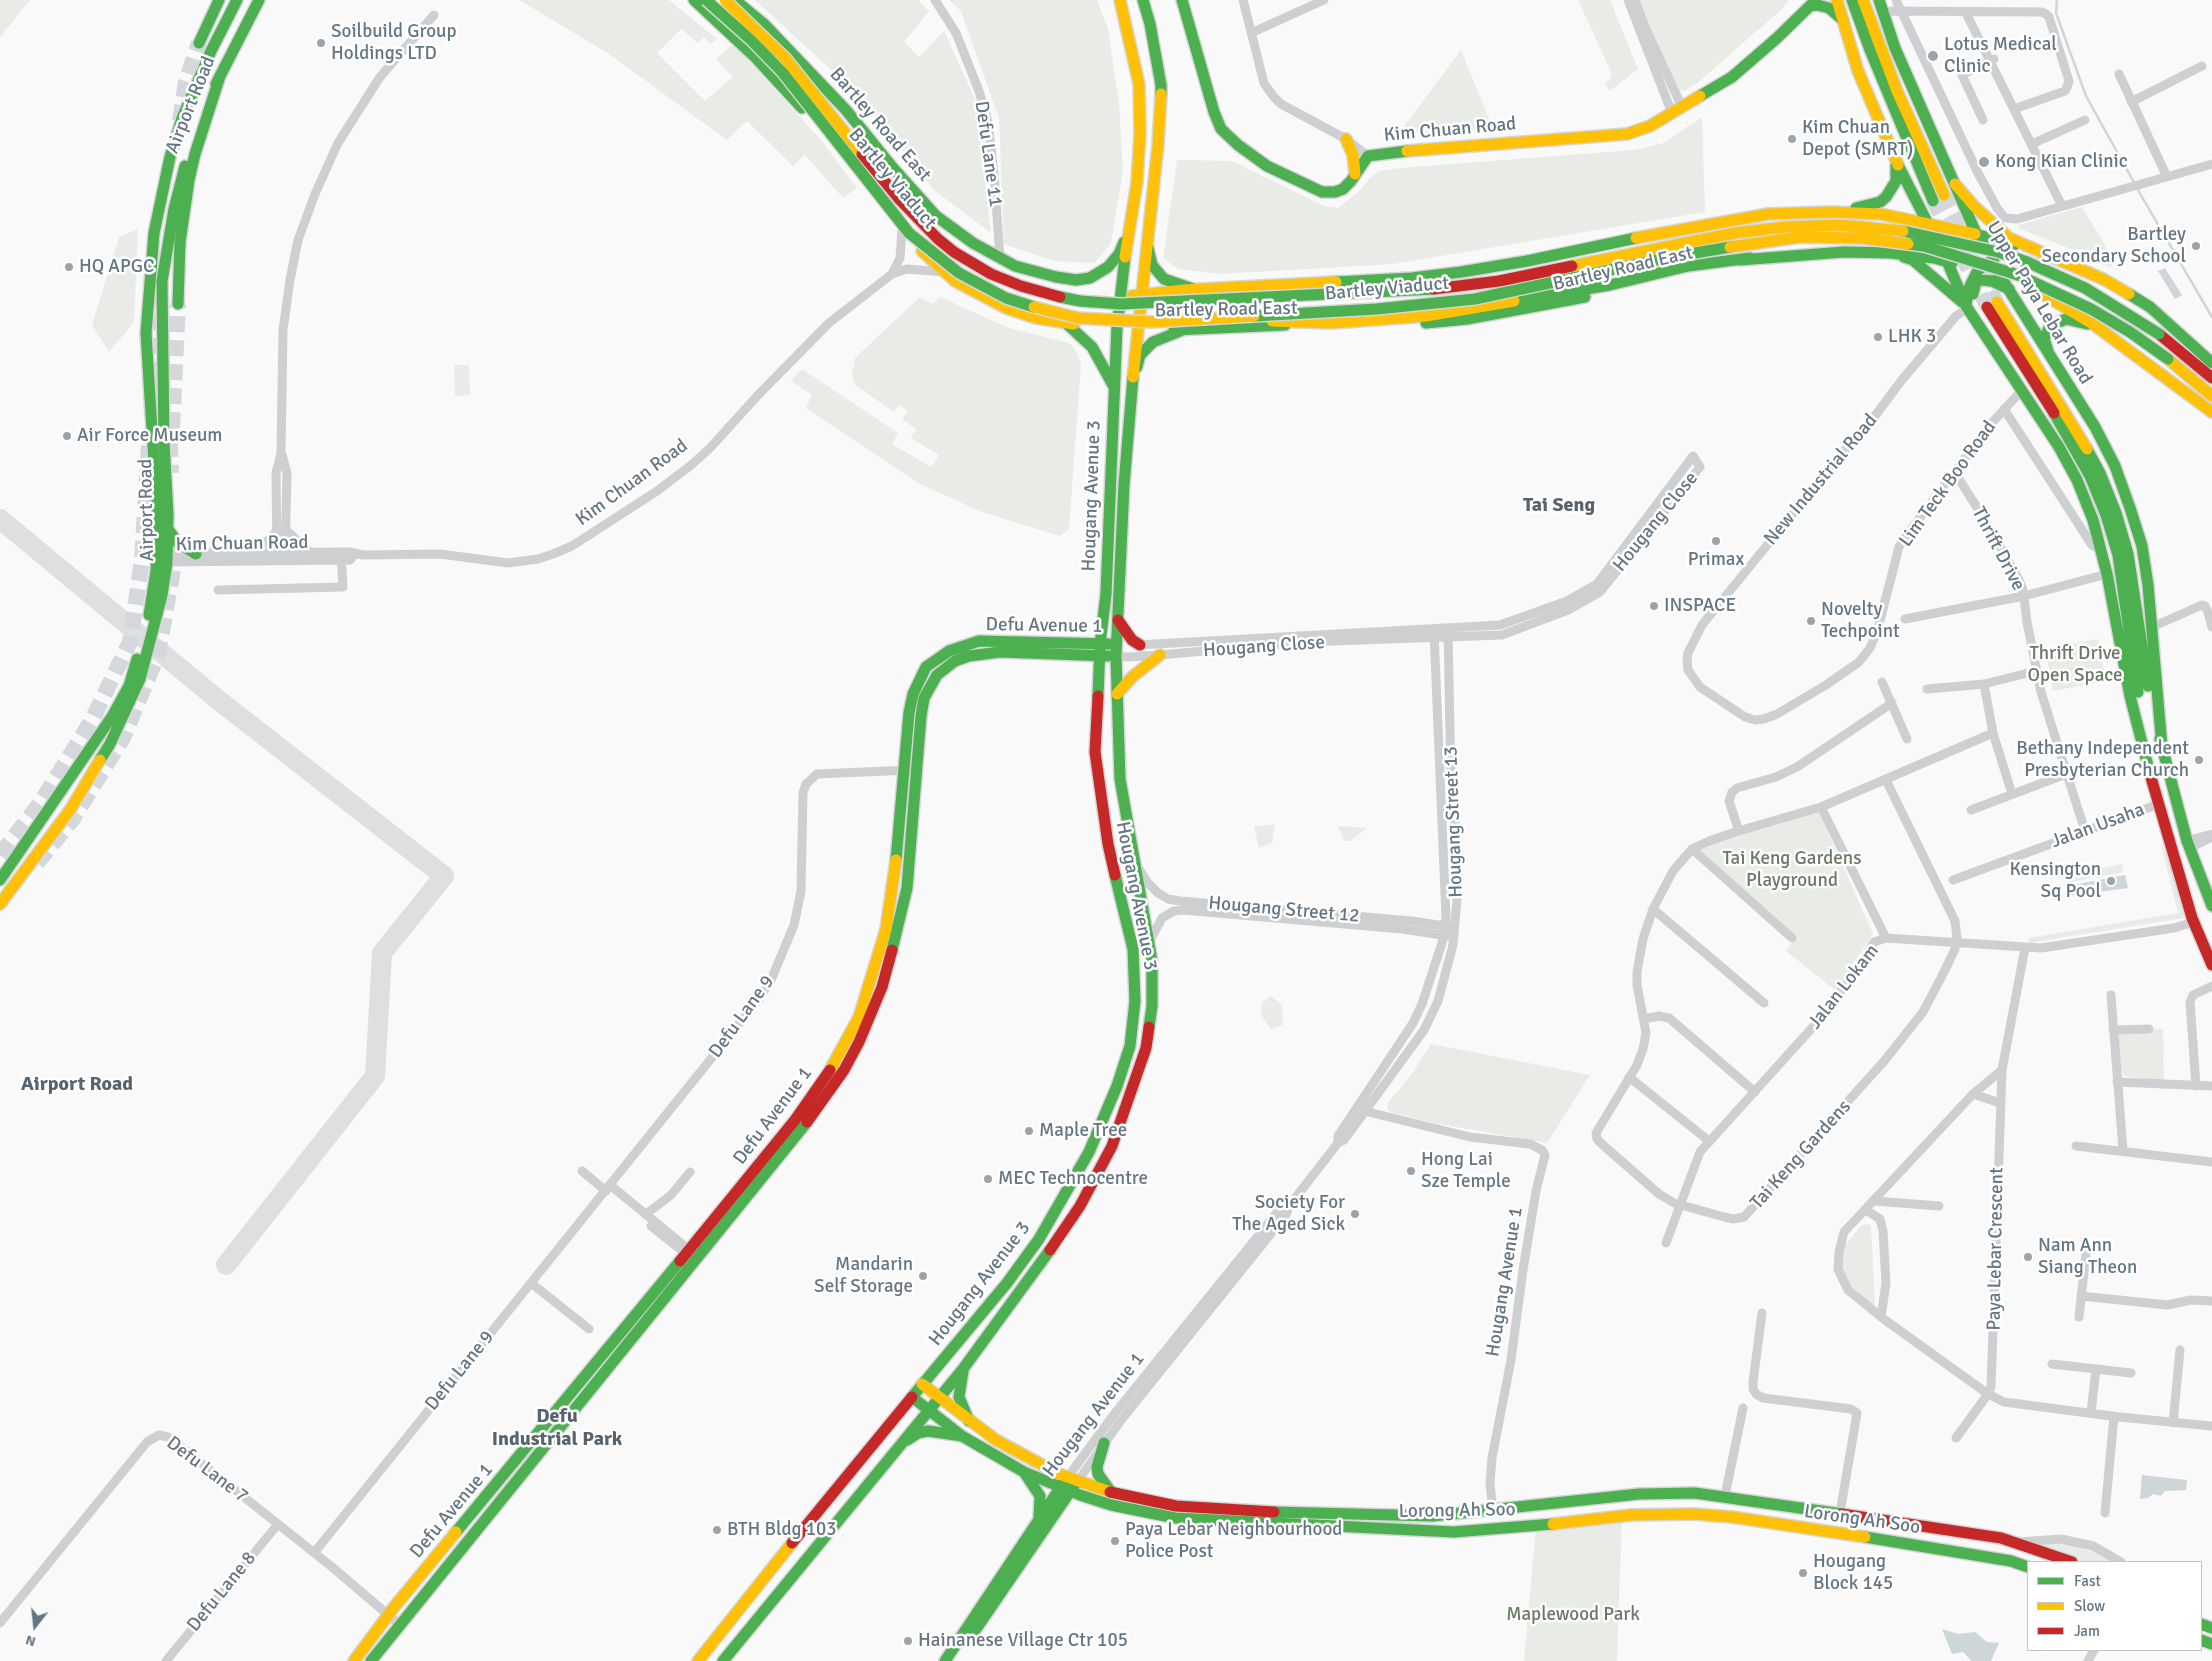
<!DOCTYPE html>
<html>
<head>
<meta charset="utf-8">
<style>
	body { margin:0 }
	#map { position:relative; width:2212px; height:1661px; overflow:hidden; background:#f9f9f9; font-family:Signika,sans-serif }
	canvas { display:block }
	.legend { position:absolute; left:2027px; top:1561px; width:175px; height:90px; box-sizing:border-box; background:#fff; border:1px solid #c1c8cd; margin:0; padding:6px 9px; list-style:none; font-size:15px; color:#657683 }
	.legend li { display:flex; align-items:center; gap:10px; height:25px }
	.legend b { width:25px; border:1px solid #c1c8cd }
	.north { position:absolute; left:10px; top:1601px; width:50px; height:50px; -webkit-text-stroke:4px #fff; paint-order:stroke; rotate:196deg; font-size:14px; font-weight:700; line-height:20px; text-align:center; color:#657683 }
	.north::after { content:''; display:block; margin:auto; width:18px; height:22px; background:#657683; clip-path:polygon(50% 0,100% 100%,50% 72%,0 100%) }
</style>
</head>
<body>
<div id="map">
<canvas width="2212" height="1661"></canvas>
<ul class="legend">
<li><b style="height:6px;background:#4caf50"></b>Fast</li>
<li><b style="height:6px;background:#ffc107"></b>Slow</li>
<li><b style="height:6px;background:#c62828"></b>Jam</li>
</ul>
<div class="north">N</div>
</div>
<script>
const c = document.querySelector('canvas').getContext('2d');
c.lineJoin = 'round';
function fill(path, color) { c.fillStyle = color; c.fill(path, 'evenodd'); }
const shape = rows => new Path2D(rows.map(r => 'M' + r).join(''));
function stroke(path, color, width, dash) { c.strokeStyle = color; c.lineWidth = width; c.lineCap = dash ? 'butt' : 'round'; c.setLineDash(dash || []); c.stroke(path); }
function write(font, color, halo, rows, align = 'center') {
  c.font = font + ' Signika,sans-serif'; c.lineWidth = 5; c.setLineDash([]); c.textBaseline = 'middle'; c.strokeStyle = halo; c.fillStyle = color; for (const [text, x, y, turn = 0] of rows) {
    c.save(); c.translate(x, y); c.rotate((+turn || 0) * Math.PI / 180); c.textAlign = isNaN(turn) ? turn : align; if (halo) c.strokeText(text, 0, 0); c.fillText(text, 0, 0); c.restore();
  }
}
fill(shape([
	[0,0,30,0,0,37],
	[519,0,669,0,717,39,711,44,704,37,698,43,681,29,657,53,705,101,733,77,716,59,733,44,821,140,857,188,843,198,805,155,793,166,747,121,727,140,609,54],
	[755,0,918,0,929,11,904,42,919,57,944,31,975,99,991,233,934,190,862,98],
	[949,0,1097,0,1108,29,1119,103,1123,170,1111,244,1094,263,1054,261,1004,244,999,118,961,11],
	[1578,0,1610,0,1638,69,1610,91,1605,84,1610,79,1612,74],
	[1639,0,1788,0,1783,8,1696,84,1686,90,1680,91,1671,85],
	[1461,50,1493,129,1399,133],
	[1702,117,1705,212,1393,264,1220,274,1178,269,1163,258,1177,160,1232,161,1324,206,1338,208,1359,191,1369,179,1379,171,1401,168,1634,150,1664,143],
	[2082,207,2115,262,2110,268,2068,248,2018,228,2019,225],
	[138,229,134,322,109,352,92,325,119,237],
	[920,297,932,304,940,297,1009,328,1069,343,1075,349,1081,363,1069,529,1060,536,982,512,920,484,806,408,812,395,791,381,802,369,898,433,892,444,931,467,939,455,911,438,916,429,902,419,908,411,899,405,894,412,855,385,852,376,855,358],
	[454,365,469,365,470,395,455,396],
	[2098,639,2106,681,2053,691,2045,649],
	[1819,812,1873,934,1835,990,1786,951,1796,937,1698,852,1718,841,1734,835],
	[1275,824,1272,843,1259,848,1254,827],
	[1338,826,1367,828,1350,841,1344,841],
	[2160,841,2172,867,2184,918,2029,943,2028,938,2178,913],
	[2122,864,2123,872,2067,883,2066,875],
	[1272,996,1282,1006,1283,1025,1271,1029,1261,1015,1262,1002],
	[2163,1029,2164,1082,2124,1076,2120,1069,2118,1031],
	[1431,1044,1590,1075,1547,1143,1434,1123,1390,1112,1387,1107,1388,1103,1411,1075],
	[1867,1224,1871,1226,1875,1304,1873,1306,1854,1292,1839,1269,1845,1245,1862,1225],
	[1622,1518,1617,1661,1524,1661,1536,1527],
	[2043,1543,2072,1545,2096,1553,2113,1562,2082,1562,2062,1552,2041,1547]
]), '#e8ebe6');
fill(shape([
	[2165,268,2182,295,2175,299,2158,271],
	[2125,875,2128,888,2068,896,2067,886],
	[2142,1475,2187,1480,2186,1490,2165,1491,2161,1496,2153,1494,2148,1498,2140,1499],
	[1942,1629,1958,1634,1975,1632,1987,1642,1999,1643,1991,1661,1972,1661,1963,1652,1952,1654]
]), '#ced6d9');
stroke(shape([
	[2057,0,2056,13,2086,96,2142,197,2212,317]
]), '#ced6d9', 2.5);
stroke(shape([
	[0,519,217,699,444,876,382,953,375,1076,226,1265]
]), '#dedfe0', 20);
stroke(shape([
	[1944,195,1966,239],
	[1933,201,1987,307],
	[1982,272,1997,302]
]), '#d4d8dc', 14, [14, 7]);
stroke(shape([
	[180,121,186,82,199,43],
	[153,378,154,288],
	[169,417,171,473],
	[172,428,178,304],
	[0,855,41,802,92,720,130,642,142,560,149,445],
	[37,863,72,820,123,738,158,654,173,570,173,545]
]), '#d4d8dc', 16, [16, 8]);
const fast = shape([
	[694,0,755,57,802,108],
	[735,0,765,25,846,110,893,168,936,216,973,243,1015,266,1056,277,1076,280,1090,278,1108,267,1119,254,1124,242],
	[1143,0,1150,24,1161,85,1161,94],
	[1182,0,1214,112,1221,129,1238,145,1267,166,1322,192,1335,192,1343,189,1351,181,1368,156,1407,151],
	[1852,0,1870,50,1933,201],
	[1879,0,1895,48,1979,240],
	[1810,6,1817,5,1829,8,1843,20],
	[199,43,219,0],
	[216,84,259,0],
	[1700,96,1732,77,1777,38,1816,0],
	[1898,165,1947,261,1966,306,2059,447,2077,480,2093,520,2107,574,2130,696,2150,774],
	[1856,208,1880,202,1886,197,1896,181,1896,165],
	[1975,234,2014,245],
	[1148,248,1152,265,1164,279,1196,290],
	[1904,257,1913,260,1962,302],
	[1740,260,1844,252,1891,253,1934,258,1952,263],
	[1992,263,2095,427,2115,466,2130,508,2142,546,2148,585,2162,747],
	[1336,282,1412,278,1461,272,1527,261,1636,238],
	[1973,294,1976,282,1980,280,1992,281,2009,289],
	[2129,294,2150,307,2212,363],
	[1514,301,1610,285,1688,266,1750,258],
	[178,304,180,242,189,180,195,154,220,76],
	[1966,306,1968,290,1978,270,1994,259],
	[1066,323,1092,347,1113,385],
	[1426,323,1467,319,1585,297],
	[1174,330,1285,325],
	[2048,351,2044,339,2050,326,2066,319,2087,324],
	[1137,367,1140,355,1153,342,1183,330],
	[1133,377,1124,485,1116,656,1120,779,1152,961,1152,1006,1149,1027],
	[2054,413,2090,476,2106,515,2118,555,2138,692],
	[2087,449,2100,473,2116,513,2128,554,2148,686],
	[168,529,177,542,196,554],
	[149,615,156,571,158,527,146,333,154,233,170,157,182,118,211,51,237,0],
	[1098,696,1100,644,1106,594,1117,327,1125,257],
	[2160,739,2187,841,2212,906],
	[100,760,110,744,140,679,162,595,167,563,168,514,164,443,162,281,174,209,185,166],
	[896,860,909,713,913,694,926,667,949,651,979,641,1109,644],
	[0,880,113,715,129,686,137,659],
	[892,950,907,888,921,716,924,698,937,675,955,661,969,656,1000,652,1108,656],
	[963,1371,959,1397,969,1421],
	[912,1397,962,1436,1024,1472,1080,1495,1111,1505,1175,1518,1454,1532,1553,1524],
	[912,1397,1007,1283,1039,1239,1089,1152,1117,1086,1130,1046,1135,1001,1133,949,1115,875],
	[907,1440,918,1433,928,1431,962,1436],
	[1104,1443,1097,1467,1098,1474,1111,1492],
	[1024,1472,1040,1496,1039,1517],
	[1274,1512,1433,1516,1639,1494,1695,1493,1842,1514],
	[456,1532,680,1261],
	[1865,1537,2011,1561,2028,1567],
	[2201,1624,2212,1628],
	[974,1632,1074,1486],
	[2201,1640,2212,1644],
	[371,1661,807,1122],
	[723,1661,963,1369,1050,1250],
	[945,1661,1064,1482]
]);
const slow = shape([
	[1120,0,1139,84,1140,134,1137,182,1125,257],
	[1837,0,1858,71,1898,165],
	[1863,0,1897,91,1944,195],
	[1346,139,1353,155,1355,174],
	[1407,151,1627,134,1650,126,1700,96],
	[1955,184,1974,206,2009,238,2105,280,2129,294],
	[1636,238,1768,214,1831,212,1881,214,1975,234],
	[922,251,955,281,1006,308,1036,318,1074,324],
	[1132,296,1184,290,1336,282],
	[2046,296,2093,324,2212,412],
	[1997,302,2087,449],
	[1272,321,1331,323,1426,316,1514,301],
	[2168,359,2212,396],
	[1133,377,1158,145,1161,94],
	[1117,694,1132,677,1160,655],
	[0,904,70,810,100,760],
	[830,1070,859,1017,886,929,896,860],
	[922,1384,996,1440,1059,1474,1110,1492],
	[1553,1524,1631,1515,1693,1514,1732,1517,1865,1537],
	[354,1661,395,1606,456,1532],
	[698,1661,792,1543]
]);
const jam = shape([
	[1987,307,2054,413],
	[2159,334,2212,378],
	[1118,620,1132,640,1140,645],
	[1098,696,1095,752,1108,844,1115,875],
	[2150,774,2192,918,2212,965],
	[807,1122,844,1070,859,1042,882,987,892,950],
	[1050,1250,1080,1206,1112,1146,1146,1048,1149,1027],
	[680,1261,795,1120,830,1070],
	[1110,1492,1176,1506,1274,1512],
	[1842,1514,2001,1538,2072,1562],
	[792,1543,912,1397]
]);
stroke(fast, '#d5d6d7', 14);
stroke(slow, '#d5d6d7', 14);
stroke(jam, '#d5d6d7', 14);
stroke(shape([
	[935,0,956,33,979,91,988,122,994,173,1000,258],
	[1243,0,1264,83,1273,96,1281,104,1346,139,1368,156],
	[1628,0,1672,113],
	[1635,0,1645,27,1682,107],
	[1896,0,1978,173,1997,208,2005,218,2017,219,2212,164],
	[1883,13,1892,11,2042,12,2046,14,2049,17,2069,81,2067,87,2065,91,2014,109],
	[1966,13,2062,206],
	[1251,33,1324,0],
	[2119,74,2167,177],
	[2131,102,2202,66],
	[1983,120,1962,75,1994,59],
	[2032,144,2085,120],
	[892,274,900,258,902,230],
	[1968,308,1956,316,1929,348,1901,381,1872,420,1843,452,1702,625,1688,653,1687,660,1688,670,1700,687,1745,717,1755,720,1764,719,1777,714,1826,685,1859,662,1870,648,1877,632,1899,547,1903,540,1990,425,2021,391],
	[2004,409,2092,545,2101,550],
	[282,455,287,473,285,558],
	[1955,473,1985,520,2019,580,2023,590,2027,622,2041,692,2085,831],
	[286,530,310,552],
	[162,553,350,552,363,555,440,554,508,563,538,559,553,554,572,546,657,491,690,466,710,448,758,395,829,323,892,274,907,269,944,272],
	[253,553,273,536,277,529],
	[277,561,276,473,281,453,283,330,290,280,298,240,315,194,338,143,380,77,434,15],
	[162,562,350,560,355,554],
	[218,590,343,587,341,554],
	[1905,619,2024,596,2107,574],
	[2152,627,2202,605,2205,606,2208,612,2212,627],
	[1116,656,1128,657,1160,655,1304,642,1502,635,1568,610,1600,592,1700,467,1693,456,1597,584,1567,601,1500,625,1137,645],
	[1882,682,1907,739],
	[1984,684,1993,733,2012,794],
	[1927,689,1984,684,2036,671],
	[1886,780,1955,921,1957,938,1955,949,1944,972,1923,1012,1885,1060,1744,1217,1733,1219,1724,1217,1674,1203,1659,1194,1603,1145,1597,1139,1596,1133,1637,1065,1643,1049,1646,1033,1637,985,1637,972,1643,939,1653,909,1673,871,1692,849,1709,841,1735,832,1821,807,1993,733],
	[1821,807,1886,938],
	[1971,810,2066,774],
	[1739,831,1729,801,1732,792,1737,788,1776,777,1797,767,1892,703],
	[2187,841,2212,834],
	[2190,848,2212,837],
	[1692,849,1792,938],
	[1140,870,1147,882,1158,893,1168,899,1180,901,1412,921,1451,927],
	[1953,880,2159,804],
	[1653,909,1764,1003],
	[1151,939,1162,918,1174,911,1183,910,1402,929,1449,936],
	[2111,995,2123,1150],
	[1643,1019,1659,1016,1669,1018,1755,1092],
	[2113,1030,2149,1029],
	[2002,1070,1973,1094,1844,1232,1839,1252,1838,1269,1848,1290,1885,1320,1988,1394,2004,1402,2119,1417,2212,1426],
	[1629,1077,1709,1141],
	[2117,1082,2212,1086],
	[2196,1086,2190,1002,2193,995,2212,986],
	[1973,1094,2000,1103],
	[1356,1109,1470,1137,1530,1144,1542,1150,1545,1155,1536,1191,1523,1270,1511,1360,1492,1458,1490,1483,1493,1511],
	[1338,1143,1338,1136,1413,1023,1422,1004,1442,943,1446,917,1434,632],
	[2076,1146,2212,1162],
	[582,1171,606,1191],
	[610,1185,693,1253],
	[1875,1201,1939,1206],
	[1866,1210,1880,1219,1883,1231,1886,1283,1881,1317],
	[646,1214,671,1195,690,1172],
	[651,1226,690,1257],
	[1666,1243,1700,1152,1821,1018,1863,961,1874,942,1886,938,2041,948,2174,928,2194,922],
	[531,1283,589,1329],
	[2081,1296,2167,1305,2191,1300,2212,1301],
	[1762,1313,1753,1382,1753,1389,1756,1394,1763,1398,1851,1409,1857,1413,1840,1513],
	[2079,1317,2086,1253],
	[2052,1364,2131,1373],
	[2091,1413,2096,1369],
	[2173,1423,2180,1350],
	[1956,1438,1988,1394,1991,1387,2002,1070,2025,948],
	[1067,1478,1115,1413,1279,1210,1289,1206],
	[1077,1482,1122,1419,1286,1215,1289,1206,1338,1143,1344,1140,1424,1030,1438,1001,1453,945,1458,887,1458,850,1451,782,1448,632],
	[1725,1496,1743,1408],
	[2105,1513,2114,1416],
	[2019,1542,2061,1539,2093,1546,2121,1562],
	[314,1553,718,1050,758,1000,771,980,794,925,801,891,803,793,806,784,817,774,910,770],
	[0,1623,147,1442,159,1435,168,1437,176,1443,332,1567,399,1624],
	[166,1661,278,1524],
	[2088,1661,2094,1650]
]), '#cecfd0', 9);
stroke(fast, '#4caf50', 11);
stroke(slow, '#ffc107', 11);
stroke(jam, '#c62828', 11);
const fastBridge = shape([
	[706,0,751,40,783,73,909,233,959,273,1006,298,1034,307],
	[1903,231,1998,252,2027,262,2085,288,2159,334],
	[1908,244,1924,246,2018,275,2091,309,2130,332,2168,359],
	[1060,297,1080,301,1121,304,1434,289],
	[1254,316,1377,309,1475,299,1666,258,1730,247]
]);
const slowBridge = shape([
	[725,0,785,58,862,154],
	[1730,247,1800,237,1862,238,1908,244],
	[1572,266,1735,233,1785,227,1839,225,1903,231],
	[1034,307,1078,318,1152,322,1254,316]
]);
const jamBridge = shape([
	[862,154,900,200,938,239,954,252,991,274,1021,286,1060,297],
	[1434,289,1499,281,1572,266]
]);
stroke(fastBridge, '#d5d6d6', 14, []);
stroke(slowBridge, '#d5d6d6', 14, []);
stroke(jamBridge, '#d5d6d6', 14, []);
stroke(fastBridge, '#4caf50', 11);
stroke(slowBridge, '#ffc107', 11);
stroke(jamBridge, '#c62828', 11);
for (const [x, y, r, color] of [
	[321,43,5,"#99a4ac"],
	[1933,56,6,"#99a4ac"],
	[1792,139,5,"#99a4ac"],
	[1984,162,6,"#99a4ac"],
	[2196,246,5,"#99a4ac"],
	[69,267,5,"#99a4ac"],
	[1878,337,5,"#99a4ac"],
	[67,436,5,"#99a4ac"],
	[1716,541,5,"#99a4ac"],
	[1654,606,5,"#99a4ac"],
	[1811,621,5,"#99a4ac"],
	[2199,760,5,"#99a4ac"],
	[2111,881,5,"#99a4ac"],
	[1029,1131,5,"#99a4ac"],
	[1411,1171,5,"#99a4ac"],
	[988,1179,5,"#99a4ac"],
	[1355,1214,5,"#99a4ac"],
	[2028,1257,5,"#99a4ac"],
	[923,1276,5,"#99a4ac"],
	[717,1530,5,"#99a4ac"],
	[1115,1541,5,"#99a4ac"],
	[1803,1573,5,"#99a4ac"],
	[908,1641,5,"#99a4ac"]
]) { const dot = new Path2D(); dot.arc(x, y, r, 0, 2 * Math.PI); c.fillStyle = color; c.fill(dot); stroke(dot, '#fff', 2); }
write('19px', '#657683', '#fff', [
	["Soilbuild Group",331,32],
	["Holdings LTD",331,54],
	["Lotus Medical",1944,45],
	["Clinic",1944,67],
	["Kim Chuan",1802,128],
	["Depot (SMRT)",1802,150],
	["Kong Kian Clinic",1995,162],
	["Bartley",2186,235,"right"],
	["Secondary School",2186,257,"right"],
	["HQ APGC",79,267],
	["LHK 3",1888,337],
	["Air Force Museum",77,436],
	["Primax",1716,560,"center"],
	["INSPACE",1664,606],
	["Novelty",1821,610],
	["Techpoint",1821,632],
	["Bethany Independent",2189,749,"right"],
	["Presbyterian Church",2189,771,"right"],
	["Kensington",2101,870,"right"],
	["Sq Pool",2101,892,"right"],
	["Maple Tree",1039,1131],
	["Hong Lai",1421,1160],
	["Sze Temple",1421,1182],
	["MEC Technocentre",998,1179],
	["Society For",1345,1203,"right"],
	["The Aged Sick",1345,1225,"right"],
	["Nam Ann",2038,1246],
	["Siang Theon",2038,1268],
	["Mandarin",913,1265,"right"],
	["Self Storage",913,1287,"right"],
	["BTH Bldg 103",727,1530],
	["Paya Lebar Neighbourhood",1125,1530],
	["Police Post",1125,1552],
	["Hougang",1813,1562],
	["Block 145",1813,1584],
	["Hainanese Village Ctr 105",918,1641]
], 'left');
write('19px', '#657683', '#fff', [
	["Airport Road",191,105,-68],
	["Bartley Road East",880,125,49],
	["Kim Chuan Road",1450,130,-5],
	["Defu Lane 11",988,154,82],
	["Bartley Viaduct",892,179,50],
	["Bartley Road East",1623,269,-13],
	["Bartley Viaduct",1387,289,-5],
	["Upper Paya Lebar Road",2039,303,59],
	["Bartley Road East",1226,310,-1],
	["New Industrial Road",1821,480,-50],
	["Kim Chuan Road",632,483,-36],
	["Lim Teck Boo Road",1948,484,-54],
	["Hougang Avenue 3",1092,496,-88],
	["Airport Road",147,510,-91],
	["Hougang Close",1656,522,-51],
	["Kim Chuan Road",242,544,-1],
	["Thrift Drive",1998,549,62],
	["Defu Avenue 1",1044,626,1],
	["Hougang Close",1264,647,-4],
	["Hougang Street 13",1454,822,-92],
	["Jalan Usaha",2098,826,-20],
	["Hougang Avenue 3",1136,896,79],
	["Hougang Street 12",1284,910,5],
	["Jalan Lokam",1844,987,-52],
	["Defu Lane 9",742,1017,-54],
	["Defu Avenue 1",773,1116,-53],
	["Tai Keng Gardens",1801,1155,-48],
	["Paya Lebar Crescent",1996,1249,-89],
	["Hougang Avenue 1",1505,1282,-81],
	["Hougang Avenue 3",980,1284,-52],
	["Defu Lane 9",460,1371,-51],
	["Hougang Avenue 1",1094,1415,-52],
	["Defu Lane 7",207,1470,37],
	["Defu Avenue 1",452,1511,-50],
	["Lorong Ah Soo",1457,1511,-1],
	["Lorong Ah Soo",1862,1520,8],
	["Defu Lane 8",222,1592,-51]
]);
write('19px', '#687a64', '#fff', [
	["Thrift Drive",2075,654],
	["Open Space",2075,676],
	["Tai Keng Gardens",1792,859],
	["Playground",1792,881],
	["Maplewood Park",1573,1615]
]);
write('bold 20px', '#57646e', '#fff', [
	["Tai Seng",1559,506],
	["Airport Road",77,1085],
	["Defu",557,1417],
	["Industrial Park",557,1440]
]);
</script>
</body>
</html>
